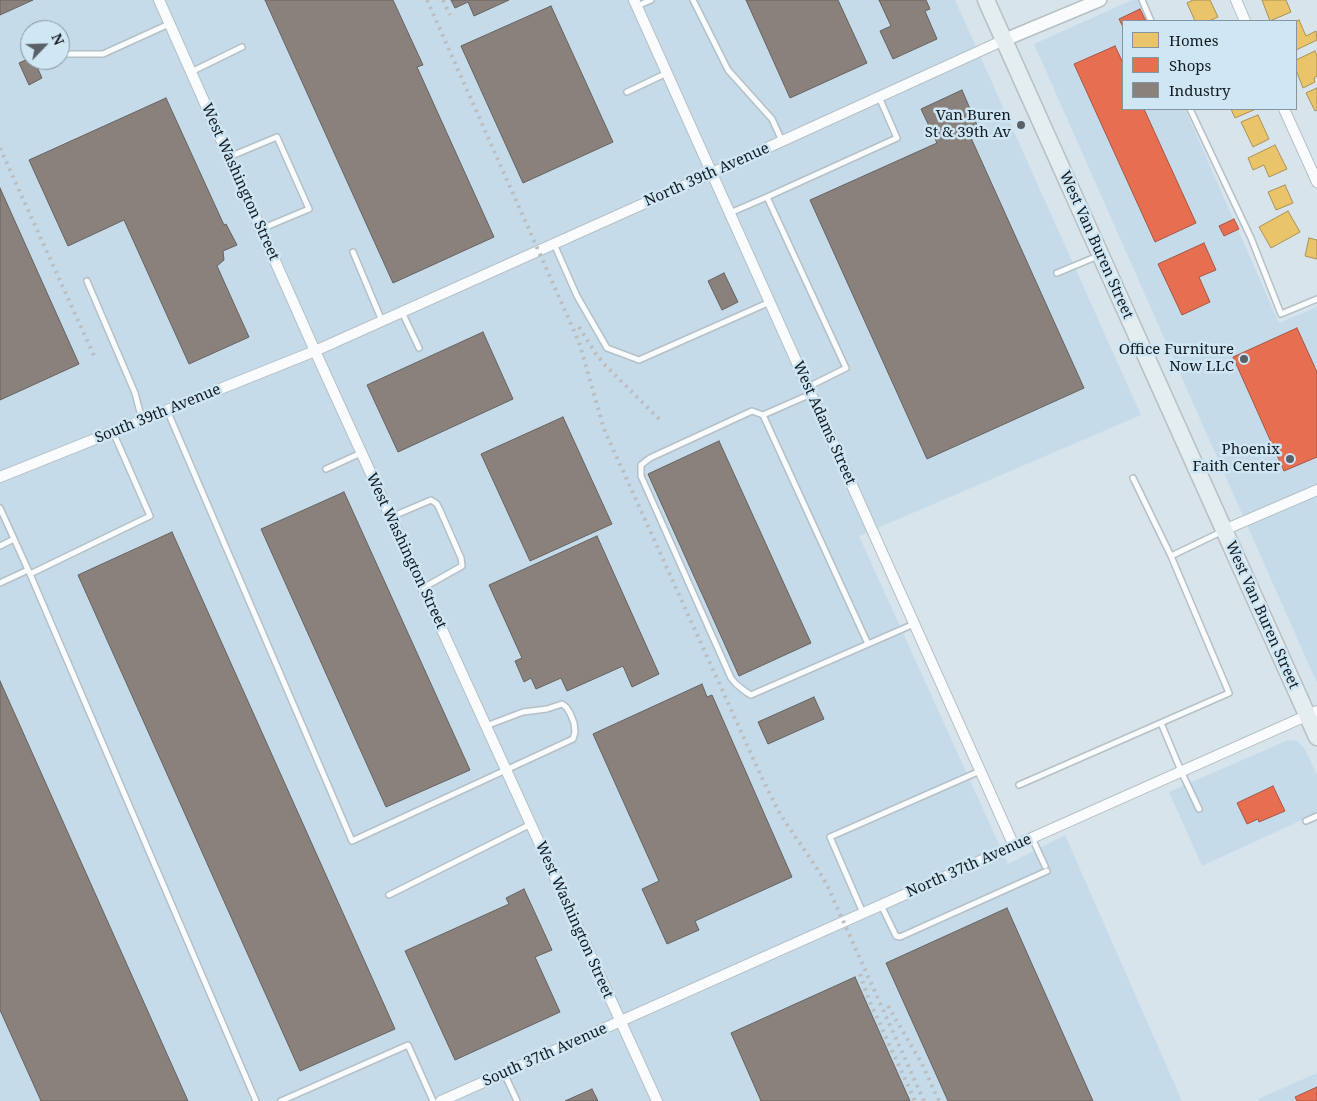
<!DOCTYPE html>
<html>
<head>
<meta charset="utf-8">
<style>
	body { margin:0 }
	#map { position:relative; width:1317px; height:1101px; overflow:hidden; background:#d7e4ec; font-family:"Noto Serif",serif }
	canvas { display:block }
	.legend { position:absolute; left:1122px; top:20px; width:175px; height:90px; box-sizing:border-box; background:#cfe6f4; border:1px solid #84959f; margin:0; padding:6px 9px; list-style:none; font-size:15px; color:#131b20 }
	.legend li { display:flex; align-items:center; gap:10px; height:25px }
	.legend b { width:25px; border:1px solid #84959f }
	.north { position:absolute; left:20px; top:20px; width:50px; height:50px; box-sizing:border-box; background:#cfe6f4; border:1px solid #84959f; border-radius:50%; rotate:66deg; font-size:14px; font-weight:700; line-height:20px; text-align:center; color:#131b20 }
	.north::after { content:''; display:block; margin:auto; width:18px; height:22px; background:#586167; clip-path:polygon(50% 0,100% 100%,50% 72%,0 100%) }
</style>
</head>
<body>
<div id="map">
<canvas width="1317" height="1101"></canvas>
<ul class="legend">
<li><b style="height:14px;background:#e9c46a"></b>Homes</li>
<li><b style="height:14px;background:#e76f51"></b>Shops</li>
<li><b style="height:14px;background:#8a817c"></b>Industry</li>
</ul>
<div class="north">N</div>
</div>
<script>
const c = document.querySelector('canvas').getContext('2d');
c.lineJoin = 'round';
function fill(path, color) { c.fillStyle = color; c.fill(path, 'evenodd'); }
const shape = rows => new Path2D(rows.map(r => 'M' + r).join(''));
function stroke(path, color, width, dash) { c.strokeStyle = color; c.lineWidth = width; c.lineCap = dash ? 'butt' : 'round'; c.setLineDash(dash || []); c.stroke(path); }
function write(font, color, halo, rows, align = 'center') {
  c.font = font + ' "Noto Serif",serif'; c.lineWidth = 5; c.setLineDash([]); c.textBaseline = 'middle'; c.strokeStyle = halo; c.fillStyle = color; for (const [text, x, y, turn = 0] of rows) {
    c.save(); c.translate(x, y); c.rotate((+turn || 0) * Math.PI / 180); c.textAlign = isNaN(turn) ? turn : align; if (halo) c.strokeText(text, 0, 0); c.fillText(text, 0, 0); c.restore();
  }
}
fill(shape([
	[0,0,955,0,1141,415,859,536,1008,864,1065,835,1182,1101,0,1101],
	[30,30,60,30,60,60,30,60],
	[1132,0,1138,0,1147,21,1123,21,1123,109,1185,109,1279,323,1317,307,1317,683,1034,44],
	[1288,740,1297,741,1305,749,1317,775,1317,813,1202,866,1169,792],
	[1317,1073,1317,1101,1259,1101,1258,1099]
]), '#c5dbe9');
const homes = shape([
	[1193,0,1210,0,1218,17,1209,21,1195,21,1187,3,1193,0],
	[1262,0,1286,0,1291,12,1270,21,1262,0],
	[1299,20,1306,36,1316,31,1317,40,1296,50,1296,21,1299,20],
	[1315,51,1317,55,1317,76,1314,78,1315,82,1303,88,1296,70,1296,60,1315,51],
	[1317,88,1317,110,1315,111,1306,93,1317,88],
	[1231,109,1256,109,1235,118,1231,109],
	[1258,115,1269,139,1253,147,1241,122,1258,115],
	[1275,145,1287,169,1269,177,1264,165,1253,170,1248,158,1275,145],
	[1285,185,1293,203,1276,210,1268,192,1285,185],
	[1288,211,1300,232,1271,248,1259,227,1288,211],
	[1309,238,1317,240,1317,259,1305,256,1309,238]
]);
fill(homes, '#e9c46a');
stroke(homes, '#a99154', 1);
const shops = shape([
	[1140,9,1146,21,1123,21,1123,27,1119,19,1140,9],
	[1115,46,1123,63,1123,109,1144,109,1196,223,1155,242,1074,64,1115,46],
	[1234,219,1239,229,1224,236,1219,226,1234,219],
	[1204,243,1216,270,1199,277,1210,302,1182,315,1158,264,1204,243],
	[1297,328,1317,372,1317,457,1284,471,1233,357,1297,328],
	[1273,786,1285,811,1259,822,1258,819,1247,824,1237,803,1273,786],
	[1317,1087,1317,1101,1297,1101,1295,1097,1317,1087]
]);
fill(shops, '#e76f51');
stroke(shops, '#a75642', 1);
const industry = shape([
	[0,0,33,0,0,15,0,0],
	[265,0,393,0,423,65,417,67,494,237,393,283,265,0],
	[451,0,509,0,474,16,468,2,455,8,451,0],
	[746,0,838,0,867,63,790,98,746,0],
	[879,0,926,0,930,9,925,11,937,39,893,59,880,31,891,26,879,0],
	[551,6,613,142,523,183,461,46,551,6],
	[30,58,30,60,34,60,42,78,29,85,19,63,30,58],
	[962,90,977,125,967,129,1084,388,927,459,810,200,937,143,921,109,962,90],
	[166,98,224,225,226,224,237,245,223,251,224,260,217,266,249,337,189,364,124,220,68,246,29,160,166,98],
	[0,188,79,364,0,400,0,188],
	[724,273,738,302,722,310,708,281,724,273],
	[483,332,513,399,398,452,367,385,483,332],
	[563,417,612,524,530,561,481,454,563,417],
	[719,441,811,643,739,676,648,474,719,441],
	[344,492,470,770,386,807,261,529,344,492],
	[172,532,395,1029,300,1071,78,575,172,532],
	[597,536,659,674,632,687,623,666,567,691,561,678,536,689,531,678,524,682,515,661,522,658,489,585,597,536],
	[0,681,188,1101,41,1101,0,1010,0,681],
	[702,684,707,697,712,695,792,877,695,921,699,930,667,944,642,889,659,881,593,734,702,684],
	[814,697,824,719,768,744,758,722,814,697],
	[524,889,552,950,535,957,560,1012,455,1060,405,951,509,904,506,898,524,889],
	[1007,908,1093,1101,948,1101,886,963,1007,908],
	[855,977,910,1101,761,1101,731,1033,855,977],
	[592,1089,598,1101,565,1101,592,1089]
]);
fill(industry, '#8a817c');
stroke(industry, '#666260', 1);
const service = shape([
	[693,0,728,70,772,119,782,141],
	[1142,0,1151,21],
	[637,6,651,0],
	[60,54,103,54,169,24],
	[191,72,242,47],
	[627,92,667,73],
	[1190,109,1251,238,1281,314,1317,299],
	[229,157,277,137,309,209,261,229],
	[767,197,897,138,879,97],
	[730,213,767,197,846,368,808,387],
	[554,244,577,296,607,348,639,360,770,302],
	[353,252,382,321],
	[1057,273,1098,256],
	[87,281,135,393,142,420],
	[402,312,419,348],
	[811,394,763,415,752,411,650,458,641,465,641,476,731,678,736,684,746,692,751,695,914,624],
	[167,410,352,841,573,739,575,732,574,723,570,713,566,707,562,704,547,709,523,712,486,726],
	[763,415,868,644],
	[113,432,150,516,30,574,256,1101],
	[326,469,361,453],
	[1133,478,1171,556],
	[0,508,30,574],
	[391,517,431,500,437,504,440,510,461,558,462,566,423,588],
	[0,546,14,539],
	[0,583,28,570],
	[1161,723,1181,771,1199,809],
	[1019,785,1229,693,1171,556,1221,532],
	[1306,821,1317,816],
	[1032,838,1045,866],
	[389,895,531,824],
	[881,905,896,936,900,937,1047,871],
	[863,913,830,837,980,771],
	[504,1073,517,1101],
	[281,1101,408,1045,433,1101]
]);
const minor = shape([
	[159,0,315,351,657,1101],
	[634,0,1014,846],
	[1236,0,1245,21],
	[1284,109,1317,182],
	[0,477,315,351,712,173,1004,40],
	[1224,530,1317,490],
	[441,1101,1317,711]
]);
const tertiary = shape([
	[1004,40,1100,0]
]);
const primary = shape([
	[986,0,1317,737]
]);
stroke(service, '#b5c0c6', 8);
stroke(minor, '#b5c0c6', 12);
stroke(tertiary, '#b5c0c6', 15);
stroke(primary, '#b9bfc3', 19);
stroke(service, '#f9fbfc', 5);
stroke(minor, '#f9fbfc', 10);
stroke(tertiary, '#f9fbfc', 12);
stroke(primary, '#e4eef1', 16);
stroke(shape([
	[427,0,579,342,604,429,762,778,780,814,820,873,827,885,924,1101],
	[443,0,450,15],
	[0,148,95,358],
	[579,327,596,354,604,364,659,419],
	[860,974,869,1000,915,1101],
	[888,1006,922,1064,939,1101]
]), '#bbbec0', 4, [2.5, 5]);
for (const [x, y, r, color] of [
	[1021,125,5,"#586167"],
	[1244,359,5,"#586167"],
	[1290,459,5,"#586167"]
]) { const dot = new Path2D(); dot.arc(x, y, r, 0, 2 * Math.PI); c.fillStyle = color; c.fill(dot); stroke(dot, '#cfe6f4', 2); }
write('15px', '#131b20', '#cfe6f4', [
	["Van Buren",1011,116],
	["St & 39th Av",1011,133],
	["Office Furniture",1234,350],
	["Now LLC",1234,367],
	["Phoenix",1280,450],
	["Faith Center",1280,467]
], 'right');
write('15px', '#131b20', '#cfe6f4', [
	["North 39th Avenue",707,175,-24],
	["West Washington Street",240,182,66],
	["West Van Buren Street",1096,245,66],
	["South 39th Avenue",158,414,-22],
	["West Adams Street",824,423,66],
	["West Washington Street",406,551,65],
	["West Van Buren Street",1262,615,66],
	["North 37th Avenue",969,866,-24],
	["West Washington Street",574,920,66],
	["South 37th Avenue",545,1055,-24]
]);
</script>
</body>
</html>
